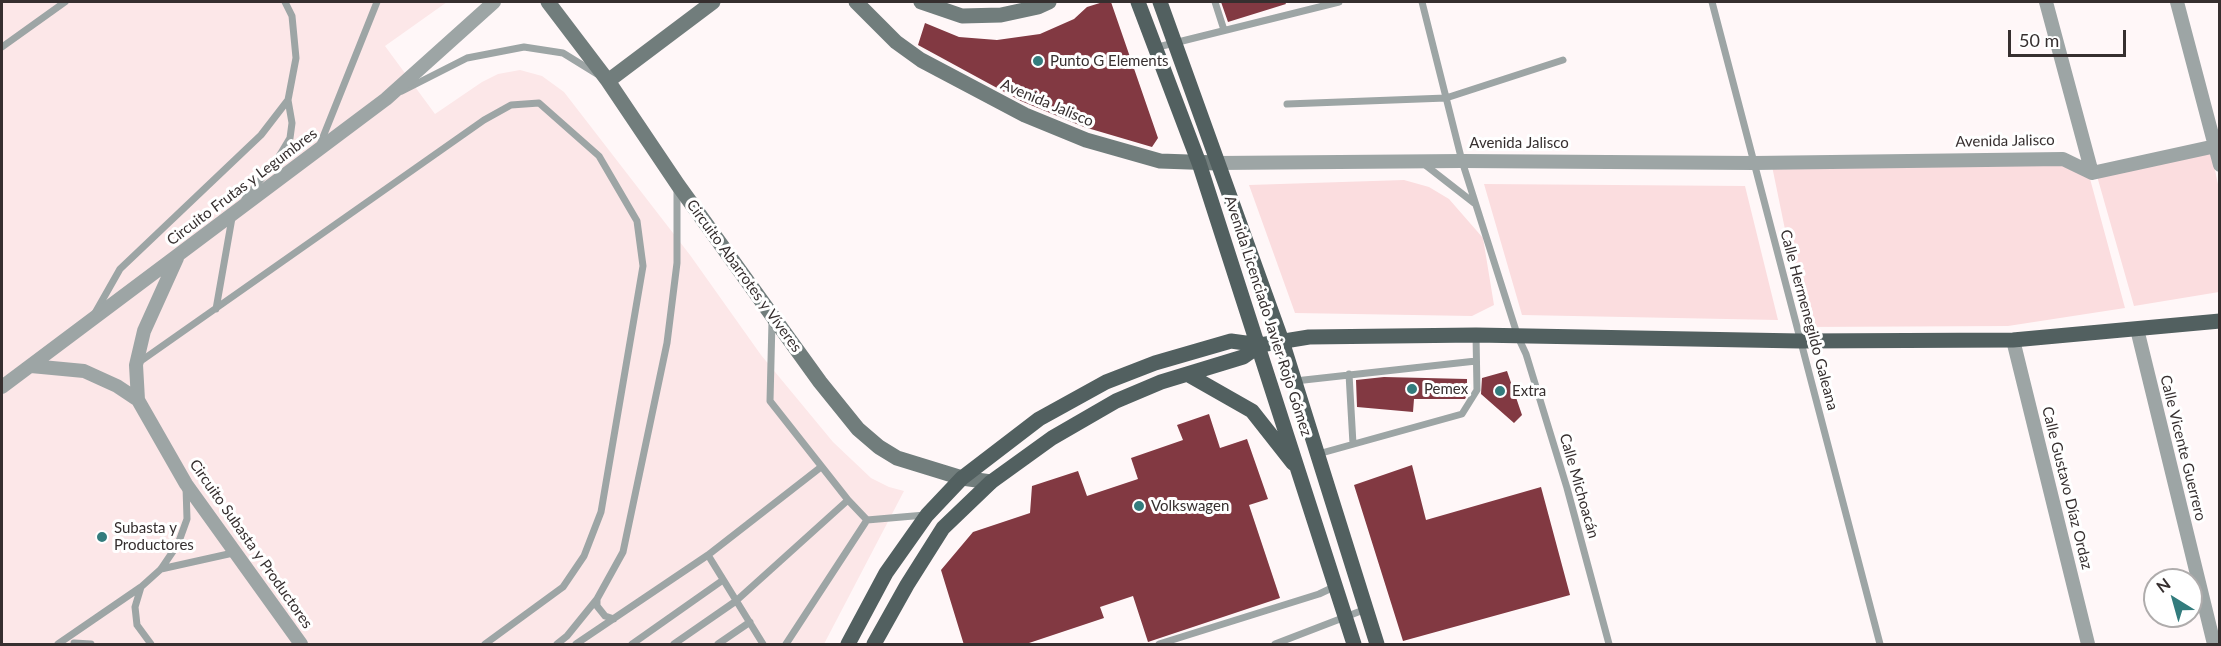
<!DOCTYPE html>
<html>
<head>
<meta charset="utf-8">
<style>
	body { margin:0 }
	#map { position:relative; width:2221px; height:646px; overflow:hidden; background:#fff7f8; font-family:Lato,sans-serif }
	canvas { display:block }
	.frame { position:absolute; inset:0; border:3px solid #362f2f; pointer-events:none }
	.north { position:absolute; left:2143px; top:568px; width:60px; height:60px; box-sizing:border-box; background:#fff; border:2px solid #afacac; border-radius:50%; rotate:323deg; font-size:16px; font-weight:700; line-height:24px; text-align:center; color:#362f2f }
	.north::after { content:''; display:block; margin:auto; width:21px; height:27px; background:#337c7d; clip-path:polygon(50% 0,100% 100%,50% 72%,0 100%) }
	.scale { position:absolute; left:2008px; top:30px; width:118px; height:27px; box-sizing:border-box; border:3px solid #362f2f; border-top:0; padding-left:8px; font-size:18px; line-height:21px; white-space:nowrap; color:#362f2f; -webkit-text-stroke:4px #fff; paint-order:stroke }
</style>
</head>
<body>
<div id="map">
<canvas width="2221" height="646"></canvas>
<div class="frame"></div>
<div class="north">N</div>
<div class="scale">50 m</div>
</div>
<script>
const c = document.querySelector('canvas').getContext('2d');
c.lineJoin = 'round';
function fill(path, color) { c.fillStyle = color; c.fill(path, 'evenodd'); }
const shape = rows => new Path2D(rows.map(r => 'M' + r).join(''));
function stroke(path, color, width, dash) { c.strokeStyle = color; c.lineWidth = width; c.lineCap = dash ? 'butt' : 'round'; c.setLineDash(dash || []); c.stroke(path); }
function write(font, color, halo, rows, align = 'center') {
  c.font = font + ' Lato,sans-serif'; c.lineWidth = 6; c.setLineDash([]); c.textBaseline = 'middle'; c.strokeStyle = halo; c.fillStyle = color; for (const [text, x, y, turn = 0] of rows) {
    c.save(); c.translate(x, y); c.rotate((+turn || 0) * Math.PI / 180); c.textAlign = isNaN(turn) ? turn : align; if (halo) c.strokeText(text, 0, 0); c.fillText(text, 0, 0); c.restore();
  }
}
fill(shape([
	[2,2,447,2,385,46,435,114,482,82,498,74,520,70,542,76,564,92,690,255,761,355,833,442,871,478,889,487,904,491,824,644,2,644]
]), '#fce7e8');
fill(shape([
	[2211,151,2219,189,2219,292,2134,306,2097,176],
	[2062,162,2089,175,2125,308,2008,326,1805,327,1772,166],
	[1404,180,1429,187,1449,199,1483,238,1494,305,1472,316,1295,313,1249,185],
	[1484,184,1745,186,1778,320,1522,315]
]), '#fbdddf');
fill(shape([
	[1103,2,1111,2,1158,138,1152,147,1084,127,1021,101,918,45,925,23,959,37,997,40,1040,34,1074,19,1087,7],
	[1221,2,1285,2,1286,4,1228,22],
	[1507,371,1522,415,1514,423,1481,394,1482,378],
	[1384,377,1467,379,1467,395,1465,399,1414,399,1413,412,1357,407,1356,380],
	[1209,414,1220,448,1247,439,1268,499,1249,505,1280,598,1148,642,1133,596,1100,607,1104,618,1023,645,964,645,941,570,973,532,1030,513,1032,486,1078,471,1087,496,1138,479,1131,458,1183,440,1177,425],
	[1412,465,1426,520,1541,487,1570,595,1403,641,1354,485]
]), '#823942');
stroke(shape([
	[1215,2,1224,30],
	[1422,2,1462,161,1518,337,1526,354,1567,488,1609,644],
	[1712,2,1880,644],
	[2,47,65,2],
	[1154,48,1339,2],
	[402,91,467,58,524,47,563,53,597,74],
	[1287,104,1446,98,1563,60],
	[319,147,377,2],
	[1424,164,1474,203],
	[245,199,278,158,290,138,292,123,288,100],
	[216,309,232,218],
	[95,313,120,269,261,135,288,100,296,58,292,16,285,2],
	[772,321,770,401,848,500,867,520],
	[138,363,484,120,511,105,539,103,599,156,637,221,643,266,601,512,584,556,563,587,485,644],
	[1349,374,1353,444],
	[1295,381,1476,361],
	[1318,454,1462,414,1477,390,1476,335],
	[708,555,763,644],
	[161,569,233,553],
	[141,587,135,607,137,625,151,644],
	[597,599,597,606,605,616,614,619],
	[74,643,91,644],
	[58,644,141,587,161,569,178,544,187,519,186,487],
	[557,644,567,636,597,599,623,552,667,343,677,263,677,190],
	[576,644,708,555,821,467],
	[632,644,723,580],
	[674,644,736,601,848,500],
	[718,644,750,622],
	[786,644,867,520,925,515],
	[1159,644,1319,594,1336,586],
	[1275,644,1366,609]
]), '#9da5a5', 7);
stroke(shape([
	[2046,2,2092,173],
	[2177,2,2220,165],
	[1217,163,1462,161,1754,163,2063,159,2092,173,2220,145],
	[177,258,144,331,136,365,138,400,186,484,301,644],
	[2137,329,2214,644],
	[2013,340,2088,644],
	[31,366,84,371,117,386,138,400],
	[2,387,386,99,494,2]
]), '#9da5a5', 14);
stroke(shape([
	[548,2,608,81,678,185,820,382,858,429,879,447,897,458,962,478,991,482],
	[856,2,896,42,921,60,1025,115,1086,140,1160,161,1217,163],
	[921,2,962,16,1001,15,1038,7,1049,2],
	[608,81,713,2]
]), '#717d7c', 15);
stroke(shape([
	[1138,2,1199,163,1354,644],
	[1160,2,1282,341,1377,644],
	[1187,374,1252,411,1293,463],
	[848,644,886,573,927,515,962,478,1039,419,1106,382,1155,363,1231,341,1260,345,1309,337,1476,335,1800,341,2013,340,2220,321],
	[874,644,907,585,943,528,991,482,1052,438,1116,401,1161,382,1243,357,1260,345]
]), '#526060', 15);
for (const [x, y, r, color] of [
	[1038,61,6,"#337c7d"],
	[1412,389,6,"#337c7d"],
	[1500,391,6,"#337c7d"],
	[1139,506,6,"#337c7d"],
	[102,537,6,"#337c7d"]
]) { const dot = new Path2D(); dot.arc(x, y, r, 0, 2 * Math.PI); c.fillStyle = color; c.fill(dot); stroke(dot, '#fff', 2); }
write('15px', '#362f2f', '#fff', [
	["Punto G Elements",1050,61],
	["Pemex",1424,389],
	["Extra",1512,391],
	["Volkswagen",1151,506],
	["Subasta y",114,528],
	["Productores",114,545]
], 'left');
write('15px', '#362f2f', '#fff', [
	["Avenida Jalisco",1047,103,23],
	["Avenida Jalisco",2005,141,-1],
	["Avenida Jalisco",1519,143],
	["Circuito Frutas y Legumbres",242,187,-37],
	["Circuito Abarrotes y Víveres",744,276,54],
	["Avenida Licenciado Javier Rojo Gómez",1268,316,72],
	["Calle Hermenegildo Galeana",1809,320,75],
	["Calle Vicente Guerrero",2183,448,76],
	["Calle Michoacán",1579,486,74],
	["Calle Gustavo Díaz Ordaz",2067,488,76],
	["Circuito Subasta y Productores",251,544,55]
]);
</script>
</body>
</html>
